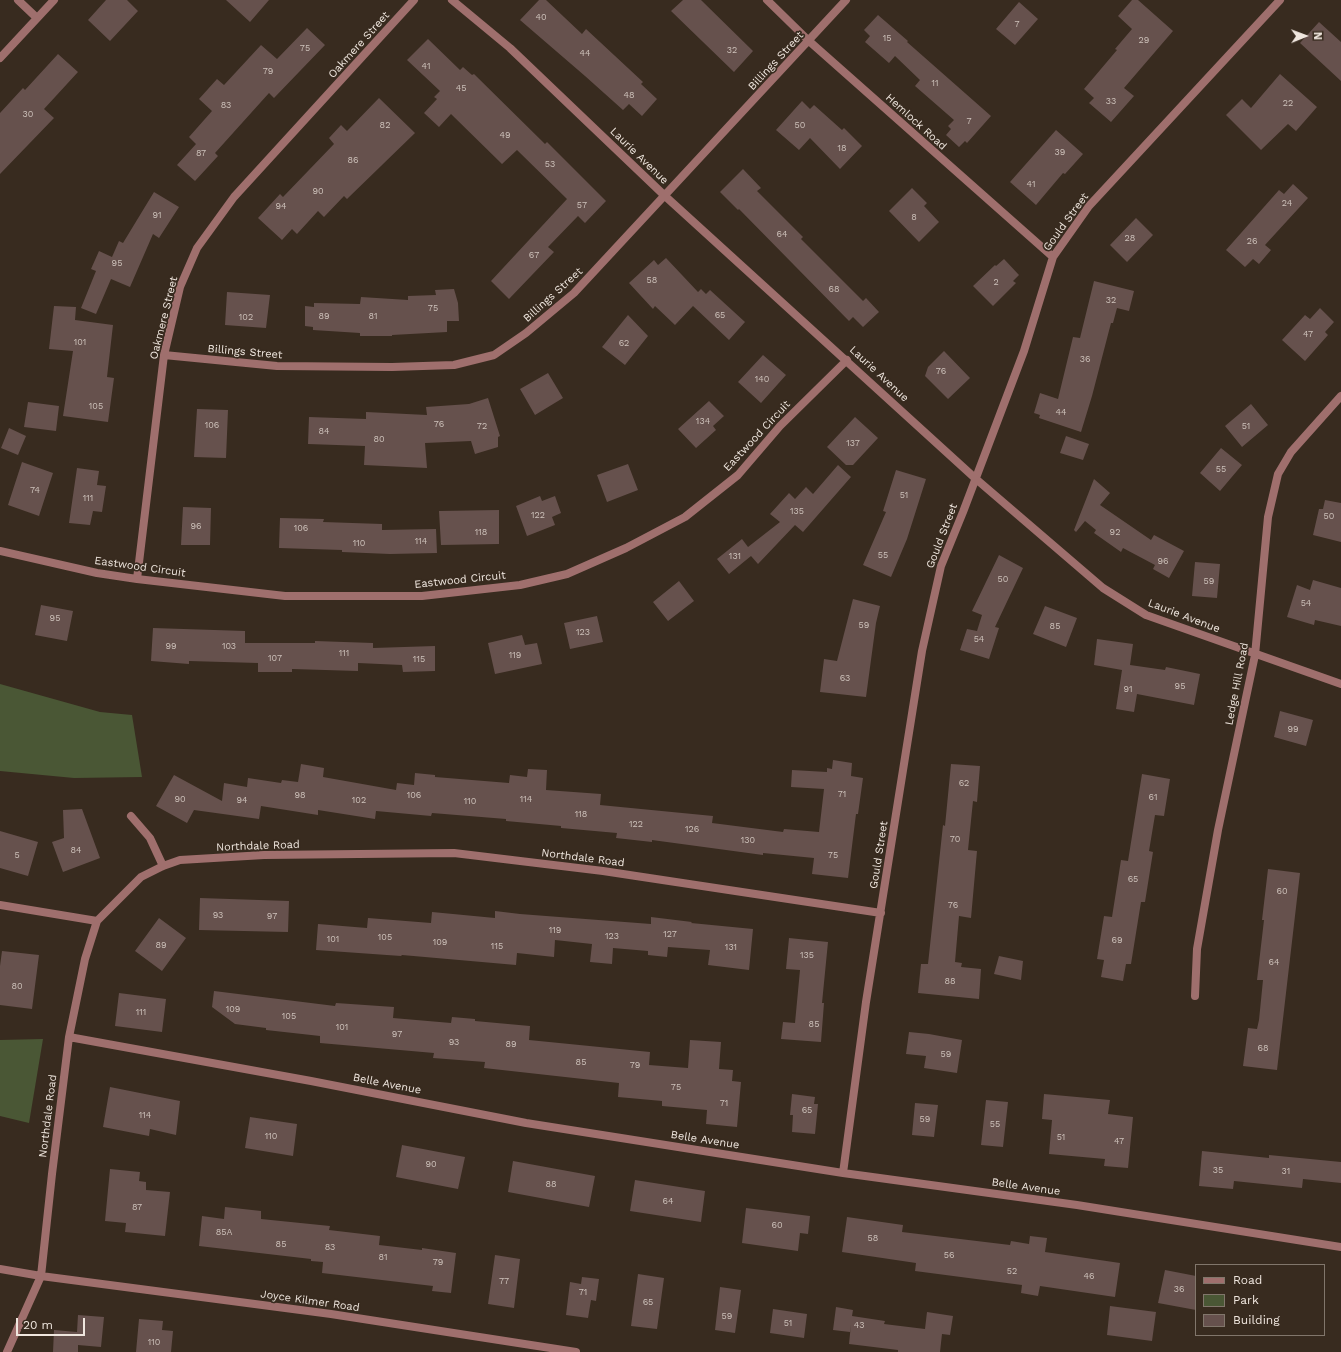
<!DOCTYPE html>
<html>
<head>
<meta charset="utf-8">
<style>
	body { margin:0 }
	#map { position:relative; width:1341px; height:1352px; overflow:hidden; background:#382b1f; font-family:"Work Sans",sans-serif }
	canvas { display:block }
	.legend { position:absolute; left:1195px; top:1264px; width:130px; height:72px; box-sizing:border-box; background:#382b1f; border:1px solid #81766b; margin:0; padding:5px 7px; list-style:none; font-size:12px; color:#efe6de }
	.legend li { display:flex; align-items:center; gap:8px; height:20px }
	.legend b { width:20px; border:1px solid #81766b }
	.north { position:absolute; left:1285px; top:16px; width:40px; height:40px; -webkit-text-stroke:3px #382b1f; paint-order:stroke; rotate:89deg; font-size:11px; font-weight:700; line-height:16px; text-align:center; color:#efe6de }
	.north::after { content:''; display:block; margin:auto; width:14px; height:18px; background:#efe6de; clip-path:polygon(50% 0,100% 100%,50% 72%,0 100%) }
	.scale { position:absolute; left:16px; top:1318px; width:69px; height:18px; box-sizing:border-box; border:2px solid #efe6de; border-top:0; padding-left:5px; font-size:12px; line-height:14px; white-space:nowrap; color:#efe6de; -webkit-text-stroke:3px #382b1f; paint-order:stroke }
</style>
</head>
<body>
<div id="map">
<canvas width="1341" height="1352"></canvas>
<ul class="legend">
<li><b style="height:5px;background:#9f6f6d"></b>Road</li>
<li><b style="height:11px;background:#4a5735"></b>Park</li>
<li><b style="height:11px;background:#66514d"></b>Building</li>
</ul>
<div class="north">N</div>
<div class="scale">20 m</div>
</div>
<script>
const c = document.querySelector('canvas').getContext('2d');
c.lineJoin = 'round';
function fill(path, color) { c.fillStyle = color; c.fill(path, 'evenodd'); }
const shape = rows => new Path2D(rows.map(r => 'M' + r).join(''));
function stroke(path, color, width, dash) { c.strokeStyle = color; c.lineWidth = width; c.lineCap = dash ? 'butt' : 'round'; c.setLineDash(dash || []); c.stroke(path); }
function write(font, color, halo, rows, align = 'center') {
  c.font = font + ' "Work Sans",sans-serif'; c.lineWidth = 3.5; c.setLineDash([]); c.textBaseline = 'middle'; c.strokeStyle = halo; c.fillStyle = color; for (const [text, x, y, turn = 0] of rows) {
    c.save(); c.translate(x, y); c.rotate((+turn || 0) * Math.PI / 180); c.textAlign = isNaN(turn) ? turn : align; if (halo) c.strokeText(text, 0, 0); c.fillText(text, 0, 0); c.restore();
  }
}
fill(shape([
	[0,684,100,712,132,715,142,777,74,778,0,771],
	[43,1039,29,1123,0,1116,0,1040]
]), '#4a5735');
fill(shape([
	[106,0,127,0,138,11,110,41,88,20],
	[226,0,269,0,250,22],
	[539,0,546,0,582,34,586,29,643,82,641,84,657,99,642,116,629,104,623,110,585,76,520,20],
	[683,0,701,0,753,51,734,72,671,11],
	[1132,0,1138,0,1173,31,1124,88,1134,96,1111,122,1089,103,1094,98,1084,89,1117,50,1115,49,1132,29,1118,16],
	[1019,2,1038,19,1015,45,996,29],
	[878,15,908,41,907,42,991,116,967,143,965,141,959,147,946,135,951,129,948,126,954,120,915,86,920,80,895,56,889,63,865,42,870,36,864,30],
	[1319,22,1341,42,1341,81,1300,43],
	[307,28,325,45,274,98,269,93,215,153,218,156,195,181,177,165,196,144,189,137,212,111,199,99,217,79,224,85,261,45,277,59],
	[428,39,460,70,463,67,472,75,474,74,545,144,547,142,606,201,585,223,578,216,548,247,554,252,509,299,491,281,567,199,517,150,502,164,451,114,439,127,424,113,437,99,434,97,440,91,407,60],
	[58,54,78,72,44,109,54,118,0,174,0,113,23,88,25,90],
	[1280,74,1317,107,1296,131,1288,124,1261,150,1226,115,1242,99,1251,108],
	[379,98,415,133,347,199,344,196,324,217,318,211,297,234,292,229,282,240,258,218,280,194,283,197,334,144,329,138,341,125,347,131],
	[802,101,810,109,814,105,842,130,844,128,862,146,840,169,810,138,799,150,776,130],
	[1056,130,1083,154,1065,174,1063,173,1036,205,1010,182],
	[743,169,761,188,757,191,803,237,801,239,863,301,866,298,879,312,863,327,853,317,849,321,739,209,738,210,720,192],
	[1293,184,1308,198,1265,245,1271,250,1259,264,1253,259,1245,267,1226,250,1279,190,1284,194],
	[912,188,927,203,924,206,939,222,919,242,889,211],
	[154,192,179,207,159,238,153,234,130,287,111,279,96,314,81,308,96,271,91,269,99,251,112,257,119,241,123,243],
	[1136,218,1153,235,1127,262,1110,245],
	[666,258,698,292,701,289,706,294,710,290,745,322,729,340,693,306,675,325,655,306,653,309,629,283,654,260,658,265],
	[1004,259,1019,275,1013,281,1016,283,993,306,973,286,995,265,996,266],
	[1094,281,1134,291,1129,311,1117,308,1113,323,1111,323,1092,396,1081,432,1039,418,1040,415,1034,413,1040,393,1058,399,1073,337,1080,338],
	[454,289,458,303,459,321,447,321,447,332,392,335,392,336,360,336,360,333,313,330,313,327,305,326,305,306,314,307,314,303,360,304,361,297,408,300,408,296,436,295,435,290],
	[227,292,270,295,266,328,225,325],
	[54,306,76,307,75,320,113,325,107,377,114,378,108,422,63,416,73,351,49,349],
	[1320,308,1334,322,1325,332,1328,335,1305,361,1282,340,1305,315,1310,319],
	[628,315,648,336,625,365,602,347],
	[944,351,970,378,948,399,925,376,928,367],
	[763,355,786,375,761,403,738,382],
	[548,373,563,398,535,415,520,389],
	[488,398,500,436,498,437,498,447,475,454,471,441,425,443,427,468,364,465,365,446,308,444,309,417,366,419,366,412,427,415,426,407,469,404],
	[709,401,724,416,713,426,716,430,696,448,678,429],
	[28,402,59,406,56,431,24,427],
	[1251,404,1268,425,1242,447,1225,426],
	[197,409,228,410,226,458,194,457],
	[855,417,878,438,853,465,846,465,827,447],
	[9,428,26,436,18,455,1,448],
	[1066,436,1089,444,1083,460,1060,453],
	[1221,448,1242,465,1220,491,1200,473],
	[22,462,53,473,39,516,8,505],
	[628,464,638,490,607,502,597,475],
	[838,465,851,477,803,532,795,525,758,564,751,556,729,574,717,559,742,539,748,547,780,522,770,514,789,493,795,499,806,487,813,494],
	[77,468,99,471,97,485,106,486,102,512,93,511,90,525,69,523],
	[896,470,926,479,907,539,891,577,863,565,886,512,883,511],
	[1094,479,1110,493,1100,505,1151,540,1154,535,1184,551,1169,578,1153,569,1155,565,1123,548,1121,552,1094,533,1096,530,1085,521,1076,532,1074,530],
	[540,496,542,501,555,496,561,513,552,517,555,525,527,536,516,506],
	[1325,500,1341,503,1341,542,1313,535,1319,509,1323,509],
	[183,507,211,508,210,545,181,545],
	[499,510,499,544,441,545,439,511],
	[280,518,324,519,323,522,382,524,382,530,436,529,437,553,390,554,342,552,342,550,279,548],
	[999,555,1023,568,995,627,999,628,989,659,960,650,967,629,977,631,982,615,972,611],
	[1195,562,1220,564,1217,598,1192,596],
	[1313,580,1341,588,1341,626,1315,620,1314,625,1287,617,1297,585,1310,590],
	[679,581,694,601,668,621,653,602],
	[853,599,880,606,876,623,866,697,820,692,824,659,837,661],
	[41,605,73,611,67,641,35,635],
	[1045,606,1077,618,1066,647,1033,634],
	[597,616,603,642,570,649,564,623],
	[153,628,245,631,245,643,315,643,315,641,373,643,373,648,435,646,435,671,403,672,402,665,358,663,358,671,292,669,292,672,258,672,258,663,189,661,189,664,151,661],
	[522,635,525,645,537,643,542,664,495,674,488,643],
	[1097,639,1133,644,1130,665,1165,670,1166,667,1200,674,1194,705,1137,694,1134,712,1116,709,1122,670,1094,665],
	[1280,711,1313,720,1306,746,1274,737],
	[833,760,852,763,851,776,863,778,858,814,856,814,848,878,812,874,814,858,763,853,763,855,652,840,652,842,616,838,617,833,561,828,561,826,506,821,506,819,432,813,431,816,376,811,375,819,318,810,318,815,261,806,259,819,194,810,187,823,156,806,174,775,222,801,224,783,247,787,248,778,281,783,282,780,298,782,301,764,324,768,323,777,396,790,397,783,414,785,415,773,435,775,435,777,509,783,510,775,527,777,528,769,547,770,546,790,601,794,600,805,713,816,712,823,783,832,784,829,819,832,824,789,791,787,792,770,827,772,827,768,832,769],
	[951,764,980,766,977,802,973,801,968,850,977,851,971,918,959,916,955,962,962,963,961,967,981,969,979,999,918,993,921,964,928,964,943,825,945,826],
	[1142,774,1170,779,1164,816,1155,815,1149,851,1153,852,1145,902,1141,902,1131,964,1126,964,1123,981,1101,977,1104,960,1097,959,1104,916,1112,917,1121,860,1128,861],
	[82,809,100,858,63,872,52,842,64,838,63,810],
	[0,831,38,842,28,876,0,868],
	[1268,869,1300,873,1277,1070,1243,1066,1248,1028,1257,1029,1259,1020,1263,980,1257,980,1264,920,1262,920],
	[200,898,289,901,288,932,199,930],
	[495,911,520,914,651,924,651,917,692,922,691,923,753,929,749,970,708,965,710,950,668,947,667,957,648,955,648,951,613,948,612,964,590,962,592,944,555,940,554,957,517,953,516,965,402,955,401,956,316,950,318,924,367,928,368,918,431,923,432,912,495,918],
	[159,918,186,938,162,971,135,951],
	[789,938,828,942,822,1003,824,1003,821,1042,781,1039,783,1022,795,1023,800,970,786,969],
	[2,951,39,955,32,1009,0,1005,0,966],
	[999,956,1023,961,1021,980,994,974],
	[214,991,335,1006,336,1003,394,1007,393,1018,451,1023,452,1017,475,1019,475,1021,530,1026,529,1040,650,1052,649,1065,688,1068,690,1040,721,1042,719,1069,733,1070,732,1081,741,1082,737,1127,706,1124,707,1110,662,1106,662,1101,618,1097,619,1083,484,1068,485,1062,433,1058,434,1053,320,1043,320,1036,266,1030,266,1028,235,1024,212,1007],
	[119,993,166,999,162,1032,115,1026],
	[909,1032,929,1034,962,1040,957,1073,924,1068,926,1056,906,1054],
	[110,1087,180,1101,176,1135,150,1129,149,1136,103,1127],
	[792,1094,815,1097,814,1104,818,1104,815,1134,792,1132,793,1115,790,1115],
	[1044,1094,1110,1100,1108,1114,1133,1117,1128,1168,1104,1166,1105,1159,1049,1154,1052,1120,1042,1119],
	[986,1100,1008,1102,1003,1147,981,1145],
	[915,1103,938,1105,934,1137,912,1135],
	[250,1117,297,1124,293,1156,245,1148],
	[402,1145,465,1157,458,1189,396,1177],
	[1202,1151,1269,1158,1269,1155,1341,1162,1341,1183,1303,1179,1302,1188,1234,1181,1233,1189,1199,1186],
	[513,1161,595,1176,589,1207,508,1192],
	[110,1169,140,1172,139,1181,146,1182,146,1190,170,1192,165,1236,125,1232,126,1223,105,1221],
	[635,1180,705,1191,701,1222,630,1211],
	[225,1207,261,1211,261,1219,330,1226,329,1230,380,1236,379,1245,422,1250,422,1248,456,1253,451,1293,432,1291,433,1286,322,1273,323,1262,311,1261,311,1259,199,1246,202,1216,224,1219],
	[746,1208,810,1216,808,1234,800,1233,798,1251,742,1243],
	[847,1217,903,1225,902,1232,1010,1245,1011,1241,1029,1244,1030,1236,1047,1238,1045,1252,1120,1263,1115,1297,1040,1286,1038,1296,1021,1293,1022,1285,915,1271,916,1263,842,1252],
	[495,1255,520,1259,514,1308,488,1304],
	[1165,1270,1196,1276,1196,1310,1158,1303],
	[638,1274,664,1278,657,1329,631,1326],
	[582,1277,599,1279,596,1301,591,1300,588,1318,566,1315,570,1282,581,1284],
	[720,1287,741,1290,735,1333,715,1330],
	[1110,1306,1156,1312,1152,1341,1107,1335],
	[836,1307,853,1310,852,1316,885,1321,884,1324,925,1329,927,1312,953,1316,950,1335,942,1334,940,1352,898,1352,898,1350,849,1344,851,1324,850,1332,833,1330],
	[773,1309,807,1314,804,1338,770,1333],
	[78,1315,104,1317,101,1347,78,1345,78,1352,53,1352,54,1330,77,1332],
	[139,1319,163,1321,162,1330,173,1331,171,1352,136,1352]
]), '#66514d');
stroke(shape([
	[18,0,37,18],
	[452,0,510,48,665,196,976,479,1103,588,1146,615,1341,684],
	[767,0,809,41,1053,257],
	[0,58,54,0],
	[164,355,277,366,392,367,454,365,494,355,526,333,574,293,846,0],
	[0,551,97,573,137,579,285,596,422,596,520,585,567,574,626,548,685,517,738,475,780,426,847,360],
	[137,579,164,355,180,287,197,248,234,197,414,0],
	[131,816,150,838,163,866],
	[0,905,97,921],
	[1195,996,1197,949,1218,830,1255,655,1268,517,1278,474,1291,452,1341,396],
	[69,1037,311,1081,526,1123,843,1173,1077,1205,1341,1247],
	[843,1173,866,1002,922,651,941,566,963,512,1024,351,1053,257,1089,206,1280,0],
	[0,1269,41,1276,331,1314,576,1352],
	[7,1352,41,1276,52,1174,69,1037,85,959,97,921,141,877,163,866,180,860,264,855,454,853,603,871,881,913]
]), '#9f6f6d', 8);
write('9px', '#cdc1ba', null, [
	["40",541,17],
	["7",1017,24],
	["15",887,38],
	["29",1144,40],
	["75",305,48],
	["32",732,50],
	["44",585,53],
	["41",426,66],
	["79",268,71],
	["11",935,83],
	["45",461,88],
	["48",629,95],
	["33",1111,101],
	["22",1288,103],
	["83",226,105],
	["30",28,114],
	["7",969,121],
	["82",385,125],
	["50",800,125],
	["49",505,135],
	["18",842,148],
	["39",1060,152],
	["87",201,153],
	["86",353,160],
	["53",550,164],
	["41",1031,184],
	["90",318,191],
	["24",1287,203],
	["57",582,205],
	["94",281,206],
	["91",157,215],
	["8",914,217],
	["64",782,234],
	["28",1130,238],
	["26",1252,241],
	["67",534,255],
	["95",117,263],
	["58",652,280],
	["2",996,282],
	["68",834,289],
	["32",1111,300],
	["75",433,308],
	["65",720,315],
	["89",324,316],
	["81",373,316],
	["102",246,317],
	["47",1308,334],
	["101",80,342],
	["62",624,343],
	["36",1085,359],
	["76",941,371],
	["140",762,379],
	["105",96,406],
	["44",1061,412],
	["134",703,421],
	["76",439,424],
	["106",212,425],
	["72",482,426],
	["51",1246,426],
	["84",324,431],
	["80",379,439],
	["137",853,443],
	["55",1221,469],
	["74",35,490],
	["51",904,495],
	["111",88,498],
	["135",797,511],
	["122",538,515],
	["50",1329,516],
	["96",196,526],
	["106",301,528],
	["118",481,532],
	["92",1115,532],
	["114",421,541],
	["110",359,543],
	["55",883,555],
	["131",735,556],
	["96",1163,561],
	["50",1003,579],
	["59",1209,581],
	["54",1306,603],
	["95",55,618],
	["59",864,625],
	["85",1055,626],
	["123",583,632],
	["54",979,639],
	["99",171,646],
	["103",229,646],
	["111",344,653],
	["119",515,655],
	["107",275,658],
	["115",419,659],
	["63",845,678],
	["95",1180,686],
	["91",1128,689],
	["99",1293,729],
	["62",964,783],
	["71",842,794],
	["98",300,795],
	["106",414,795],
	["61",1153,797],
	["90",180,799],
	["114",526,799],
	["94",242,800],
	["102",359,800],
	["110",470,801],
	["118",581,814],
	["122",636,824],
	["126",692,829],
	["70",955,839],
	["130",748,840],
	["84",76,850],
	["5",17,855],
	["75",833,855],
	["65",1133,879],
	["60",1282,891],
	["76",953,905],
	["93",218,915],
	["97",272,916],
	["119",555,930],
	["127",670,934],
	["123",612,936],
	["105",385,937],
	["101",333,939],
	["69",1117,940],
	["109",440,942],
	["89",161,945],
	["115",497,946],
	["131",731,947],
	["135",807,955],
	["64",1274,962],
	["88",950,981],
	["80",17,986],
	["109",233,1009],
	["111",141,1012],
	["105",289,1016],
	["85",814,1024],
	["101",342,1027],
	["97",397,1034],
	["93",454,1042],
	["89",511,1044],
	["68",1263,1048],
	["59",946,1054],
	["85",581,1062],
	["79",635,1065],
	["75",676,1087],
	["71",724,1103],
	["65",807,1110],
	["114",145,1115],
	["59",925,1119],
	["55",995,1124],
	["110",271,1136],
	["51",1061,1137],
	["47",1119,1141],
	["90",431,1164],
	["35",1218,1170],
	["31",1286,1171],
	["88",551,1184],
	["64",668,1201],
	["87",137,1207],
	["60",777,1225],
	["85A",224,1232],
	["58",873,1238],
	["85",281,1244],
	["83",330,1247],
	["56",949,1255],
	["81",383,1257],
	["79",438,1262],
	["52",1012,1271],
	["46",1089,1276],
	["77",504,1281],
	["36",1179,1289],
	["71",583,1292],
	["65",648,1302],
	["59",727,1316],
	["51",788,1323],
	["43",859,1325],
	["110",154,1342]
]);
write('11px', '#efe6de', '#382b1f', [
	["Oakmere Street",359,45,-48],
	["Billings Street",776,61,-47],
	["Hemlock Road",916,122,42],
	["Laurie Avenue",639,156,44],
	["Gould Street",1066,222,-54],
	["Billings Street",553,295,-42],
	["Oakmere Street",164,318,-76],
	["Billings Street",245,352,5],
	["Laurie Avenue",879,374,43],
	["Eastwood Circuit",757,436,-47],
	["Gould Street",942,536,-69],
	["Eastwood Circuit",140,567,8],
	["Eastwood Circuit",460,580,-6],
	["Laurie Avenue",1184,616,21],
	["Ledge Hill Road",1237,684,-79],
	["Northdale Road",258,846,-2],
	["Gould Street",879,855,-81],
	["Northdale Road",583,858,7],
	["Belle Avenue",387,1084,11],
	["Northdale Road",48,1116,-83],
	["Belle Avenue",705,1140,9],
	["Belle Avenue",1026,1187,8],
	["Joyce Kilmer Road",310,1301,8]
]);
</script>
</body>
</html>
